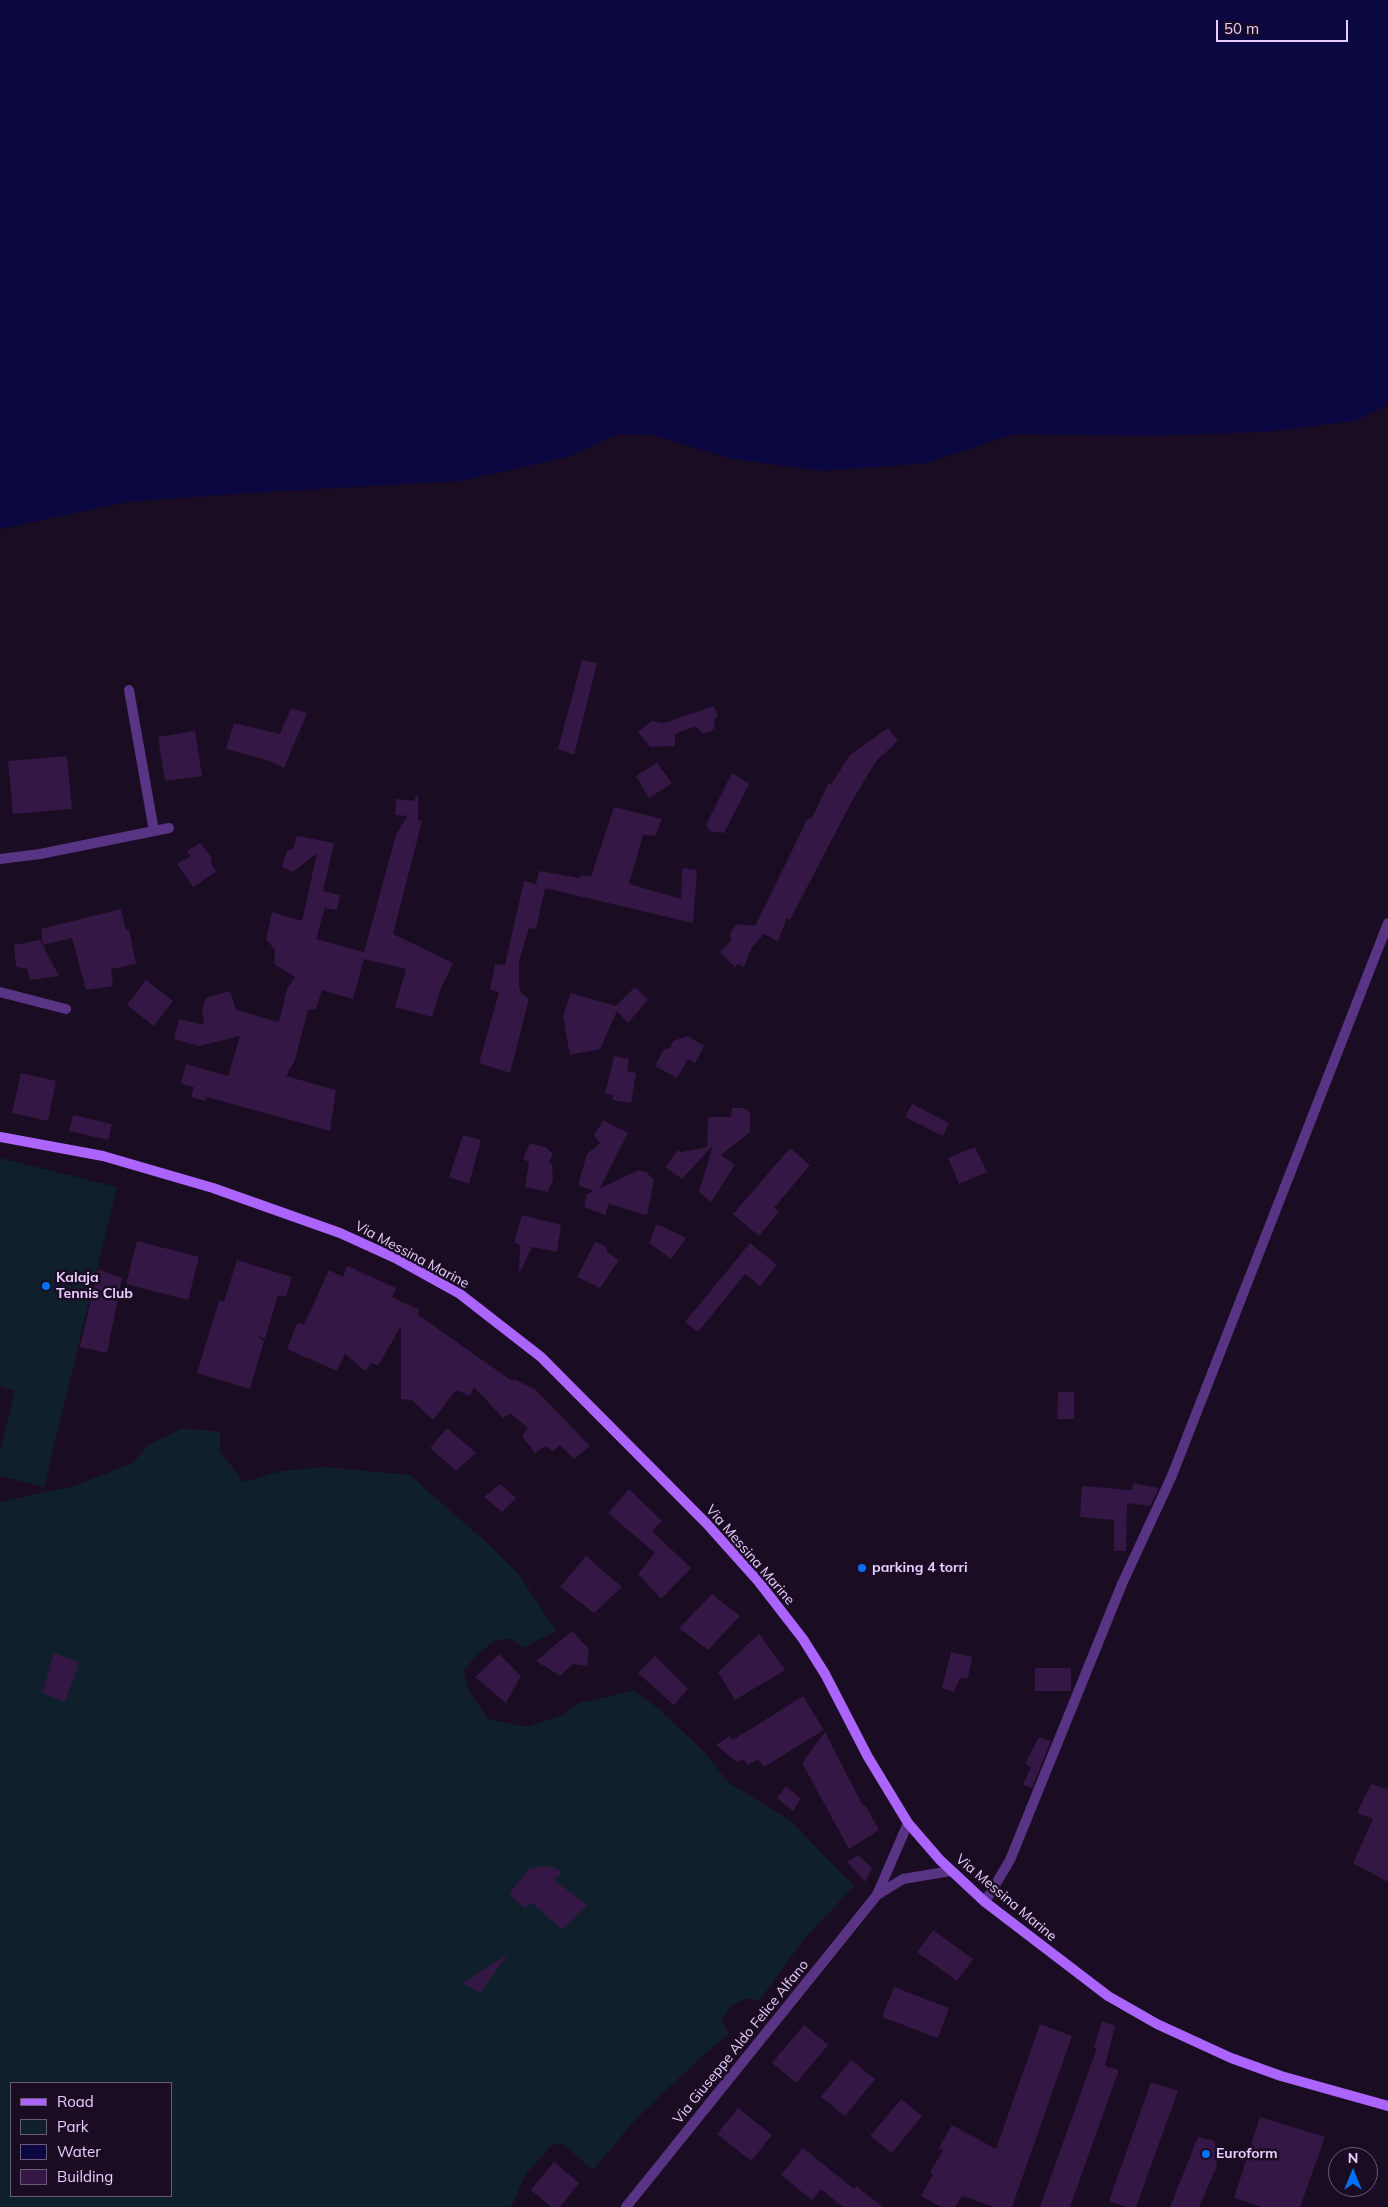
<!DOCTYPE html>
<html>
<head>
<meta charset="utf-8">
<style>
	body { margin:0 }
	#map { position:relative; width:1388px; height:2207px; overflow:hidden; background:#1a0c22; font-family:Mulish,sans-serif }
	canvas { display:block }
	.legend { position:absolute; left:10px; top:2082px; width:162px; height:115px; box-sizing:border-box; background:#1a0c22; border:1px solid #6d597a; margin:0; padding:6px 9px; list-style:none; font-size:15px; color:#e9cdff }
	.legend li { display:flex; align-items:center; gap:10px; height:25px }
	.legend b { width:25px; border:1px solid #6d597a }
	.north { position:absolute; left:1328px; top:2147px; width:50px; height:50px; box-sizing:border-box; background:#1a0c22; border:1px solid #6d597a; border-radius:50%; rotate:0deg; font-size:14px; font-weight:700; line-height:20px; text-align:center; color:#e9cdff }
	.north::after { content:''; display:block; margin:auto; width:18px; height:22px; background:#0072f8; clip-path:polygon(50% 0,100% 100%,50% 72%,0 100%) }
	.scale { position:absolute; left:1216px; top:20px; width:132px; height:22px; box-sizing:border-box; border:2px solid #e9cdff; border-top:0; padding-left:6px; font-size:15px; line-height:18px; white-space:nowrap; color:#e9cdff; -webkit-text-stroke:4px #1a0c22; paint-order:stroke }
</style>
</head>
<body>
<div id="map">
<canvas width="1388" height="2207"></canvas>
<ul class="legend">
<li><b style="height:6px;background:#ac64ff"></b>Road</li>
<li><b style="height:14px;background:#0f202c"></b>Park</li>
<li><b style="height:14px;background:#0b0741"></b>Water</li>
<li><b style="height:14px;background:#341744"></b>Building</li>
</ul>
<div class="north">N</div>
<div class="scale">50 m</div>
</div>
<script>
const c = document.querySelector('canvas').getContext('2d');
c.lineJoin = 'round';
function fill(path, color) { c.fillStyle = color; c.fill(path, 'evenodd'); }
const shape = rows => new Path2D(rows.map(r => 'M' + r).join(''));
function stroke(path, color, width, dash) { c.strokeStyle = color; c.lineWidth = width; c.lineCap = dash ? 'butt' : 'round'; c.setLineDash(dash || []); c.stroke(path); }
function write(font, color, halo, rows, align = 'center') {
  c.font = font + ' Mulish,sans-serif'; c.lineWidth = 5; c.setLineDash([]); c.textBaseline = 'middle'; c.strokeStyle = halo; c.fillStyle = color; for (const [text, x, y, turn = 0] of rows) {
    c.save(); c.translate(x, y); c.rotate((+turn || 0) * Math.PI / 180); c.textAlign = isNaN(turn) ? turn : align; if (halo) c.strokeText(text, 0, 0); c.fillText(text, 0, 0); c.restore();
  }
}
fill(shape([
	[0,1158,117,1187,44,1487,0,1476,0,1452,15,1391,0,1386],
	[183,1428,220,1432,220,1452,244,1482,282,1471,325,1467,410,1475,488,1544,518,1573,556,1631,523,1648,511,1639,495,1640,479,1653,464,1670,468,1689,488,1719,528,1727,561,1716,579,1703,634,1691,658,1708,705,1753,729,1783,790,1820,854,1886,804,1939,759,2001,747,1998,732,2005,721,2020,729,2034,701,2057,634,2121,593,2170,563,2144,552,2145,526,2174,511,2207,0,2207,0,1502,74,1486,133,1463,148,1445],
	[11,2083,171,2083,171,2196,11,2196]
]), '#0f202c');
fill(shape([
	[0,0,1388,0,1388,405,1355,421,1264,432,1142,436,1014,434,927,463,825,471,731,459,653,435,618,434,568,457,460,481,250,493,127,502,0,529]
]), '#0b0741');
fill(shape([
	[582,660,597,663,574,755,558,749],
	[714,706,718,717,714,719,715,728,709,732,702,733,696,726,675,734,675,746,650,747,638,732,652,721,664,723],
	[291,708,307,713,284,768,267,760,226,749,234,723,280,734],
	[888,728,898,741,877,760,853,799,790,920,787,918,778,941,764,934,752,947,744,967,738,964,735,967,720,952,731,941,730,933,735,926,739,924,755,926,807,820,812,818,828,784,832,783,850,755],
	[195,731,202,776,165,781,158,737],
	[67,756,72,809,13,814,8,761],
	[657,763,672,783,649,798,636,776],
	[732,773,749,784,724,833,710,831,706,825],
	[418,793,418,820,422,821,393,934,453,963,441,988,432,1017,395,1007,406,969,364,959,353,999,322,990,316,1009,308,1010,295,1060,286,1076,336,1090,330,1131,207,1097,206,1101,191,1097,194,1087,181,1084,186,1064,228,1076,240,1036,199,1046,174,1039,179,1019,204,1025,202,1009,206,998,230,991,236,1010,279,1022,287,989,295,977,274,964,275,950,266,939,272,912,302,921,317,853,293,872,282,867,287,851,293,849,297,836,334,843,323,891,340,895,337,910,325,908,316,939,364,952,396,835,407,816,395,815,396,799,414,801],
	[614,807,662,819,655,836,643,835,629,884,681,899,682,868,697,870,693,923,545,888,536,929,529,928,519,961,519,988,523,995,529,999,510,1073,479,1063,499,992,490,990,495,964,505,965,524,881,536,884,539,871,579,878,581,875,591,877],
	[200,843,212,858,211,863,216,872,193,887,177,864,191,856,187,851],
	[121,909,126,930,129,929,136,964,111,969,113,986,86,990,72,938,43,945,41,929],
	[40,940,59,976,30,980,27,969,16,967,14,945],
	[146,980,173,1001,154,1026,127,1005],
	[635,987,648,1000,628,1023,617,1011,600,1049,570,1055,563,1016,571,993,616,1006],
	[688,1036,704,1046,695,1063,688,1059,677,1078,655,1066,664,1049,670,1048,673,1041],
	[614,1056,629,1059,627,1071,636,1073,631,1103,612,1100,614,1095,605,1094],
	[21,1073,56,1081,48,1121,12,1113],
	[912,1104,949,1123,943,1136,905,1117],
	[732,1108,743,1108,750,1112,750,1132,721,1155,735,1165,711,1202,699,1192,713,1145,682,1179,665,1167,678,1150,681,1152,707,1147,708,1117,731,1117],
	[73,1115,112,1124,108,1140,69,1131],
	[603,1120,628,1133,600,1188,639,1170,646,1172,654,1180,647,1215,609,1204,605,1215,584,1207,587,1194,594,1191,578,1185,587,1154,600,1143,594,1136],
	[463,1135,481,1140,469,1184,449,1177],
	[530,1143,547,1148,553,1154,549,1162,552,1165,553,1180,548,1192,525,1187,529,1162,523,1159],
	[975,1147,987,1172,959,1184,948,1158],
	[790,1148,810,1165,774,1208,779,1212,759,1236,733,1214],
	[522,1215,561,1225,557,1252,532,1247,519,1274,520,1245,514,1242],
	[657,1224,686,1238,671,1259,649,1243],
	[137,1241,199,1257,188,1300,126,1284],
	[595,1242,605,1246,608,1253,619,1260,600,1288,577,1277],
	[750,1243,777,1265,760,1286,745,1274,698,1332,685,1322],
	[237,1260,292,1277,286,1297,278,1295,265,1339,257,1335,264,1341,250,1389,197,1373,219,1301,224,1302],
	[347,1266,396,1288,392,1297,420,1310,417,1314,512,1381,514,1379,536,1390,590,1446,574,1459,560,1445,553,1451,545,1446,535,1453,522,1436,528,1428,510,1413,503,1418,474,1387,470,1396,456,1390,433,1420,412,1400,401,1399,401,1326,378,1366,372,1363,365,1371,345,1354,337,1371,287,1349,298,1322,304,1325,329,1270,343,1277],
	[98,1269,122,1278,107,1353,80,1347],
	[1058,1392,1074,1392,1074,1419,1057,1419],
	[447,1428,476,1453,456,1471,430,1448],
	[1133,1483,1158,1488,1158,1491,1150,1506,1127,1503,1126,1551,1114,1551,1114,1520,1080,1517,1082,1486,1132,1490],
	[500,1484,516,1498,502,1512,484,1497],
	[629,1489,662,1521,652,1531,691,1568,661,1599,638,1574,655,1553,608,1513],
	[586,1556,622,1587,594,1613,560,1587],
	[712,1594,740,1616,708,1650,679,1628],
	[572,1631,589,1649,587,1666,573,1664,560,1676,536,1661],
	[759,1634,785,1670,735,1700,718,1672],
	[951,1652,972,1657,968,1678,960,1678,954,1692,942,1688],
	[54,1653,79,1662,65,1702,42,1693],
	[499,1654,521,1676,506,1703,475,1677],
	[655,1656,688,1689,674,1705,638,1673],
	[1035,1668,1071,1668,1071,1691,1035,1691],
	[803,1696,824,1730,764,1767,758,1759,748,1765,743,1759,737,1762,716,1745,729,1736,733,1740],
	[825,1732,863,1806,865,1805,879,1830,849,1849,802,1763],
	[1039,1737,1051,1741,1032,1788,1023,1785,1031,1767,1025,1764],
	[1371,1784,1387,1789,1388,1786,1388,1882,1353,1863,1373,1819,1357,1813],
	[786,1786,801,1799,793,1811,777,1798],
	[858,1855,872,1868,865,1882,847,1862],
	[550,1866,562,1872,554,1880,587,1905,562,1930,531,1902,525,1908,509,1894,530,1868],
	[933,1930,973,1959,957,1981,917,1952],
	[508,1954,480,1993,463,1983],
	[894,1987,949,2008,938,2038,882,2017],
	[1102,2021,1115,2026,1105,2066,1119,2070,1070,2207,1040,2207,1097,2048,1094,2047],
	[1040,2024,1072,2036,1012,2207,994,2207,962,2196,955,2207,941,2207,921,2196,933,2174,930,2172,943,2150,939,2148,952,2125,996,2149],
	[804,2025,828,2045,796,2083,772,2063],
	[851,2060,875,2079,845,2116,821,2097],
	[1151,2082,1178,2091,1136,2207,1126,2207,1109,2201],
	[901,2099,922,2116,892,2153,870,2136],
	[738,2108,772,2135,751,2161,717,2134],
	[1260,2117,1325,2137,1300,2207,1262,2207,1234,2198],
	[1198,2137,1215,2141,1217,2166,1199,2207,1170,2207],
	[803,2148,854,2189,856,2186,883,2207,843,2207,821,2189,812,2200,781,2175],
	[554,2162,579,2183,560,2207,551,2207,531,2190]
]), '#341744');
stroke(shape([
	[129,690,154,831],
	[0,859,40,854,169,828],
	[0,992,66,1009],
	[877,1895,903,1879,951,1871],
	[985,1902,1010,1860,1122,1584,1171,1478,1388,923],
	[626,2207,877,1895,908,1823]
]), '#5a3484', 10);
stroke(shape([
	[0,1137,103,1156,213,1188,340,1233,395,1258,460,1294,541,1357,707,1524,758,1581,803,1639,825,1674,868,1757,908,1823,940,1860,985,1902,1108,1996,1157,2024,1231,2058,1281,2076,1388,2106]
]), '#ac64ff', 10);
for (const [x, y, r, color] of [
	[46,1286,5,"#0072f8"],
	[862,1568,5,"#0072f8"],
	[1206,2154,5,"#0072f8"]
]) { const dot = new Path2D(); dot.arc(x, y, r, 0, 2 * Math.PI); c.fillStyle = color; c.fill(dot); stroke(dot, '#1a0c22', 2); }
write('14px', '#e9cdff', '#1a0c22', [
	["Via Messina Marine",412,1255,28],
	["Via Messina Marine",750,1555,49],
	["Via Messina Marine",1006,1898,40],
	["Via Giuseppe Aldo Felice Alfano",741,2042,-51]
]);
write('bold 14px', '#e9cdff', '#1a0c22', [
	["Kalaja",56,1278],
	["Tennis Club",56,1294],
	["parking 4 torri",872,1568],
	["Euroform",1216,2154]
], 'left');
</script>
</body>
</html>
